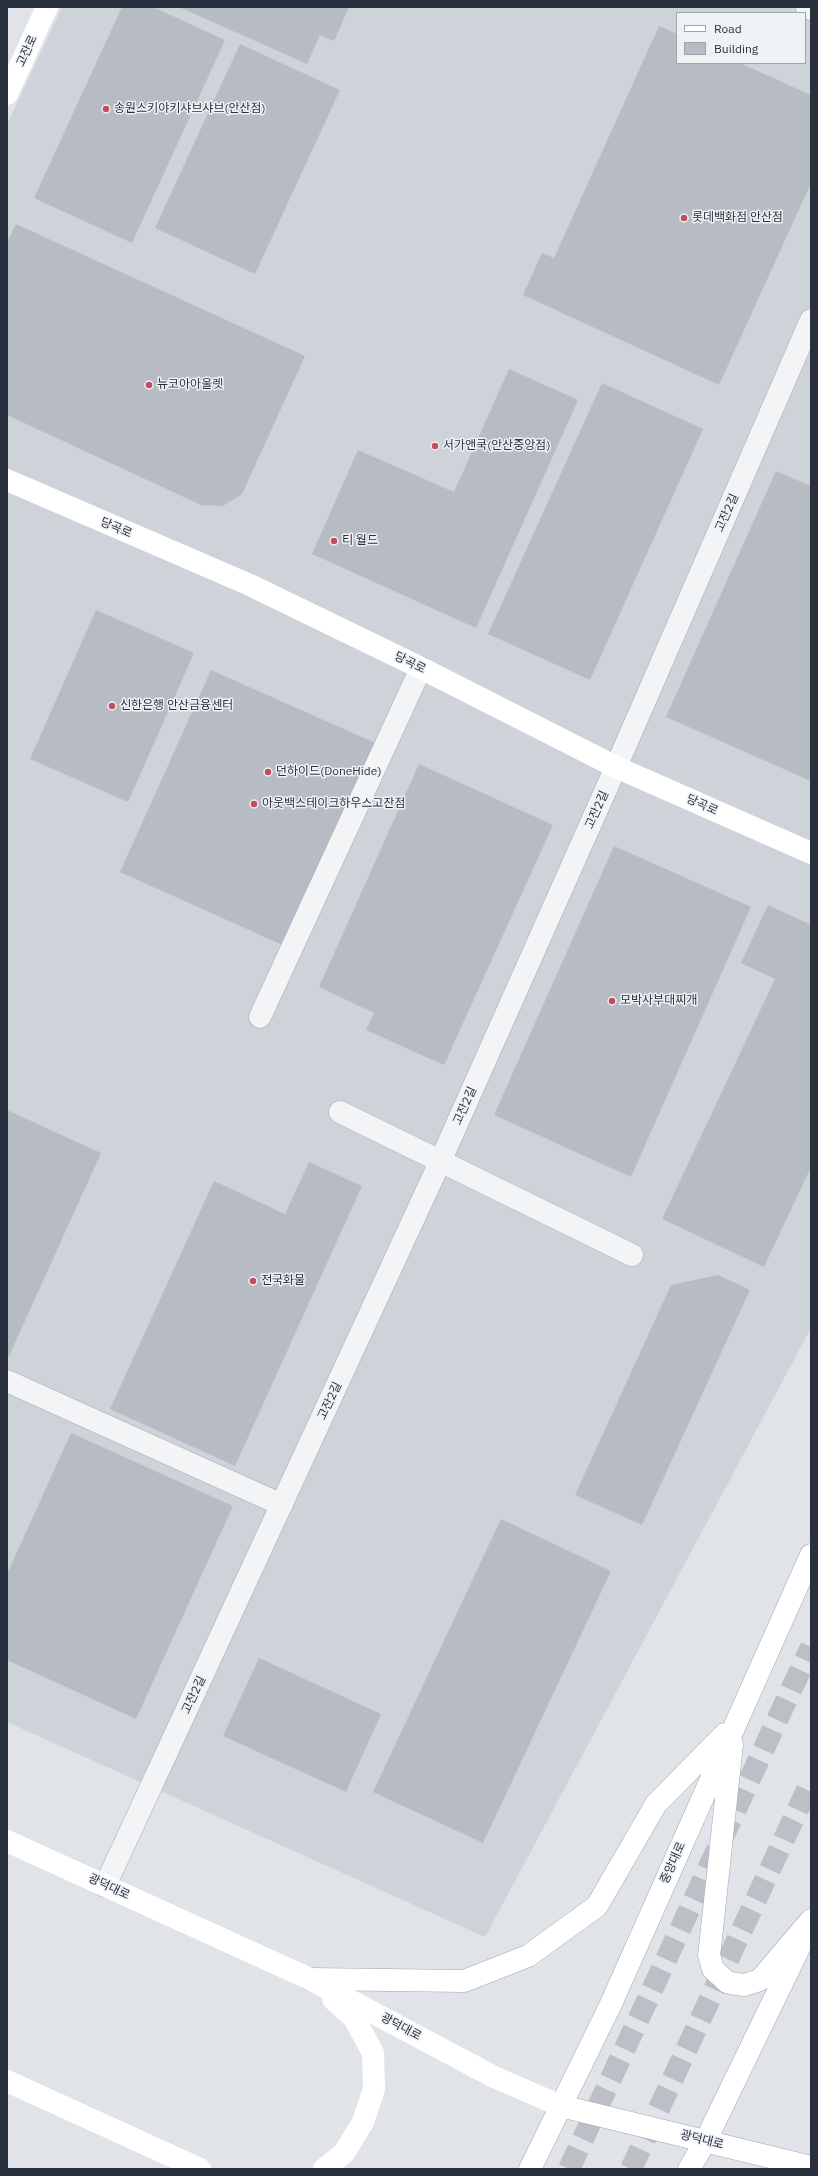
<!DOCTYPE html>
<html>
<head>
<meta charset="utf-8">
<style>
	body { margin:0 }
	#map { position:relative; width:818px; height:2176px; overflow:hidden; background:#e0e3e8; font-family:"IBM Plex Sans",sans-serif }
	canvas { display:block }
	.frame { position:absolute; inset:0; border:8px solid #2a313e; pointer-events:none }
	.legend { position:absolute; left:676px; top:12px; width:130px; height:52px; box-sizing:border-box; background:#eff2f5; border:1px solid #a0a5ac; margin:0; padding:5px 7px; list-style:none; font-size:12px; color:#2a313e }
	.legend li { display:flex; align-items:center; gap:8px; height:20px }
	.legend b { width:20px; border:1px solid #a0a5ac }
</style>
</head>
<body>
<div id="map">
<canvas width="818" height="2176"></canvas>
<div class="frame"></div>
<ul class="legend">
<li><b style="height:5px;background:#fff"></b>Road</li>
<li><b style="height:11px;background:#b7bcc4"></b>Building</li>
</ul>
</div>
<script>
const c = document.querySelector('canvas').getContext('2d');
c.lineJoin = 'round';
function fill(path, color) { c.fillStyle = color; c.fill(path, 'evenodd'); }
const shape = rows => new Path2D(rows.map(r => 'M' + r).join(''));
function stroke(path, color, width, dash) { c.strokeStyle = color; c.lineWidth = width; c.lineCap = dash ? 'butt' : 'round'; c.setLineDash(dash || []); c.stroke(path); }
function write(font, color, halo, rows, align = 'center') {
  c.font = font + ' "IBM Plex Sans","Noto Sans KR",sans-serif'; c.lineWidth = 3; c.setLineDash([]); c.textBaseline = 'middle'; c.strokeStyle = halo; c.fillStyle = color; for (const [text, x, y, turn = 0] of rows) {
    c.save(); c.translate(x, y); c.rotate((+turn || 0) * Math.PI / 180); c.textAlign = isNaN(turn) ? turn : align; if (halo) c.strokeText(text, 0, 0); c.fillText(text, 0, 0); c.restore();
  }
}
fill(shape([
	[62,7,811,7,811,1328,485,1937,7,1722,7,125],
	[677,13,805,13,805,63,677,63]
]), '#ced2d9');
fill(shape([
	[122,7,153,7,225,40,132,243,34,198],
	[179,7,349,7,334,41,320,35,307,64],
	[659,26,677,34,677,63,740,63,811,95,811,183,719,385,523,295,542,253,554,258],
	[240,44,340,90,255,274,155,228],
	[16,224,305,356,242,494,223,506,201,505,7,415,7,243],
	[509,369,578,400,476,628,312,554,358,450,454,492],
	[602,383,703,429,590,680,488,634],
	[776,471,811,486,811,781,666,717],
	[96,610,194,653,128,802,30,759],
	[211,670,380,745,289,948,120,872],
	[419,764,553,825,444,1065,366,1030,374,1013,319,987],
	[614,846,751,907,631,1177,494,1115],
	[768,905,811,925,811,1167,764,1267,662,1219,775,979,741,963],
	[7,1110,101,1153,9,1356,7,1355],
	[309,1162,362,1186,235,1466,110,1409,214,1181,285,1214],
	[718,1275,750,1290,642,1525,575,1495,671,1285],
	[71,1433,233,1506,136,1719,7,1660,7,1574],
	[501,1519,611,1571,483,1843,373,1792],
	[259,1658,381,1714,346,1792,223,1736]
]), '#b7bcc4');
stroke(shape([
	[569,2169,811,1647],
	[631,2169,811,1781]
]), '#bcbfc6', 22, [22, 11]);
const street = shape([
	[807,7,811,9],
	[260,1017,421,668],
	[340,1112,632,1255],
	[7,1381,282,1505],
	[105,1886,440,1162,616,767,811,320]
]);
const primary = shape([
	[732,1744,710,1947,709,1955,713,1969,727,1982,736,1984,744,1985,760,1980,811,1920],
	[310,1979,464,1981,528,1956,597,1906,656,1804,725,1734],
	[561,2106,811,2167],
	[530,2169,610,2006,811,1555],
	[689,2169,706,2140,801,1944]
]);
stroke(street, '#a6aab2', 23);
stroke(primary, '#a0a7b2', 23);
stroke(street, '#f2f4f6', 22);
stroke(shape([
	[7,94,47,7],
	[7,480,250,585,421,668,616,767,811,853],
	[7,1841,310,1979,494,2077,561,2106],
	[7,2081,200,2169],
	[324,2169,344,2153,363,2122,374,2089,373,2053,354,2018,333,1999]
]), '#fff', 22);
stroke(primary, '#fff', 22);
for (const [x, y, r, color] of [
	[106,109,4,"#c44d60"],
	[684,218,4,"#c44d60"],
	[149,385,4,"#c44d60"],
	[435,446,4,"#c44d60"],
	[334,541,4,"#c44d60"],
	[112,706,4,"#c44d60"],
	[268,772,4,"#c44d60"],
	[254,804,4,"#c44d60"],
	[612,1001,4,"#c44d60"],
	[253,1281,4,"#c44d60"]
]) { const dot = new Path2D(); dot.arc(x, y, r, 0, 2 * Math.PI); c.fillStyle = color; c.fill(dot); stroke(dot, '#eff2f5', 1.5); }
write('12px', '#2a313e', '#eff2f5', [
	["고잔로",27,51,-65],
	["고잔2길",727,513,-66],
	["당곡로",116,528,23],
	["당곡로",410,663,26],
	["당곡로",702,805,24],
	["고잔2길",597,810,-66],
	["고잔2길",465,1106,-66],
	["고잔2길",330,1401,-65],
	["고잔2길",194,1695,-65],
	["중앙대로",673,1863,-66],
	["광덕대로",109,1887,25],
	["광덕대로",401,2027,28],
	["광덕대로",702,2140,14]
]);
write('12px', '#2a313e', '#eff2f5', [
	["송원스키야키샤브샤브(안산점)",114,109],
	["롯데백화점 안산점",692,218],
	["뉴코아아울렛",157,385],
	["서가앤쿡(안산중앙점)",443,446],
	["티 월드",342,541],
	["신한은행 안산금융센터",120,706],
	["던하이드(DoneHide)",276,772],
	["아웃백스테이크하우스고잔점",262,804],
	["모박사부대찌개",620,1001],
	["전국화물",261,1281]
], 'left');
</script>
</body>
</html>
